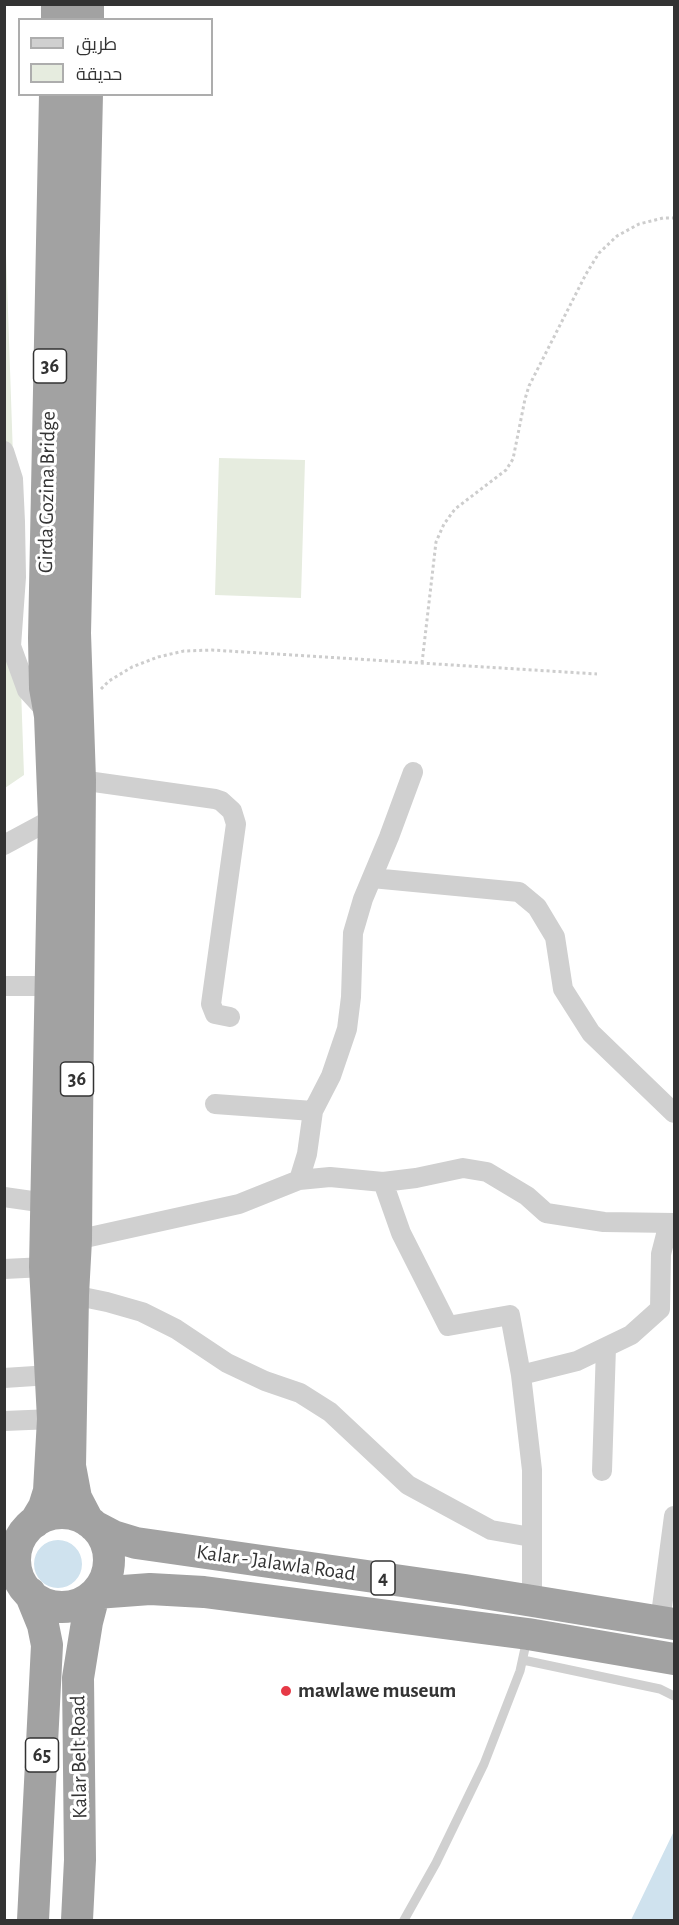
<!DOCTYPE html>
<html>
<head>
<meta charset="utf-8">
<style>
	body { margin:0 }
	#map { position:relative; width:679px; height:1925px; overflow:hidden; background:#fff; font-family:"Alegreya Sans",Cairo,sans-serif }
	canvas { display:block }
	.frame { position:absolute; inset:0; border:6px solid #333; pointer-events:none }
	.legend { position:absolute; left:18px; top:18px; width:195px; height:78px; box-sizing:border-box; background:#fff; border:2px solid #adadad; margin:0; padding:8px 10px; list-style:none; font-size:18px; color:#333 }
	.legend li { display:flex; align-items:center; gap:12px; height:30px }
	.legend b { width:30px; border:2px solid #adadad }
</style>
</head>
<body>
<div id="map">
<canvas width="679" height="1925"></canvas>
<div class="frame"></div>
<ul class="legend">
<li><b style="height:8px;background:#d0d0d0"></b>طريق</li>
<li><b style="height:16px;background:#e6ecdf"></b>حديقة</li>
</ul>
</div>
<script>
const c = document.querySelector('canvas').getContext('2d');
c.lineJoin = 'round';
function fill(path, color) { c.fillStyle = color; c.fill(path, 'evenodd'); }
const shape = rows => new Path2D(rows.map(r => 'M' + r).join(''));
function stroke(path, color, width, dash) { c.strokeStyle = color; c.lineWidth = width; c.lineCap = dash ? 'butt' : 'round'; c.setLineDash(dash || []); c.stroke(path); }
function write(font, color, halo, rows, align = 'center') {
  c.font = font + ' "Alegreya Sans",sans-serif'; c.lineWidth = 6; c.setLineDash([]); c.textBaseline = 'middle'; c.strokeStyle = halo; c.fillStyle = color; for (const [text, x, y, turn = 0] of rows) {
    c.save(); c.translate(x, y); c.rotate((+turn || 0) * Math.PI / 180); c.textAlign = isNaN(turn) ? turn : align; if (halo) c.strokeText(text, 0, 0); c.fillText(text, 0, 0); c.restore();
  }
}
fill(shape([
	[4,195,24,775,5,788,4,788],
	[219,458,305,460,301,598,215,595]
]), '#e6ecdf');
fill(shape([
	'34 1564a24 24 0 1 1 48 0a24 24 0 1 1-48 0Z',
	[674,1831,674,1920,631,1920]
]), '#cfe2ee');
stroke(shape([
	[422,663,436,542,444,524,455,509,506,470,513,459,525,399,529,386,586,274,599,253,617,236,639,224,663,218,674,218],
	[101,689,109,681,132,667,158,657,184,651,212,650,597,674]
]), '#cdcdcd', 3, [3, 3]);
stroke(shape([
	[523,1660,660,1689,674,1696],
	[404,1920,436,1863,484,1764,520,1671,527,1639]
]), '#d0d0d0', 9);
stroke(shape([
	[4,451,13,479,15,522,16,577,11,646,27,690,47,712],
	[80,780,215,799,221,801,232,811,236,824,211,1004,215,1014,230,1017],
	[4,845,54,818],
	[372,878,519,892,537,907,555,937,563,989,591,1033,674,1113],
	[4,986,51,986],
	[215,1104,313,1111],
	[299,1180,307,1154,313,1111,331,1076,347,1029,351,997,353,933,363,899,389,837,413,772],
	[383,1182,401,1233,448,1326,510,1315,521,1375,532,1470,532,1601],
	[4,1197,46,1203],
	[76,1240,239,1204,299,1180,330,1177,383,1182,416,1178,463,1168,487,1172,527,1196,546,1213,604,1222,674,1223],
	[4,1269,45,1267],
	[73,1295,107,1302,142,1312,176,1329,227,1363,265,1381,300,1393,330,1412,408,1485,491,1530,531,1537],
	[521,1375,577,1361,631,1335,660,1309,661,1254,669,1223],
	[4,1378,50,1375],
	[4,1421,53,1419],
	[602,1471,606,1347],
	[660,1622,674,1516]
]), '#d0d0d0', 20);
stroke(shape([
	[57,20,57,4],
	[88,20,88,4],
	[87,94,75,633,80,780,79,908,76,1240,73,1295,70,1466,76,1498,88,1521],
	'15 1560a47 47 0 1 1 94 0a47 47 0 1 1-94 0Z',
	[35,1522,44,1507,49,1491,53,1419,45,1267,54,818,50,716,45,688,44,638,55,94],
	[94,1526,113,1536,136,1543,465,1590,674,1624],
	[30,1593,43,1625,47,1645,33,1920],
	[96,1593,150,1589,204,1592,528,1634,674,1659],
	[77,1920,80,1860,78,1678,87,1622,94,1595]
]), '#a2a2a2', 32);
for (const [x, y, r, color] of [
	[286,1691,6,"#e63946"]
]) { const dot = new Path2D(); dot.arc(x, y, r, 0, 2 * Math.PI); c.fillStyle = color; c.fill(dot); stroke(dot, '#fff', 2); }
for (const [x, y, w] of [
	[50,366,33],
	[77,1079,33],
	[383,1578,24],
	[42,1755,33]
]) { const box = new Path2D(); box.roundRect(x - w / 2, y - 17, w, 34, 4.5); c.fillStyle = '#fff'; c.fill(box); stroke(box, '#333', 1.5); }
write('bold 20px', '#333', null, [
	["36",50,366],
	["36",77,1079],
	["4",383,1578],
	["65",42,1755]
]);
write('21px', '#333', '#fff', [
	["Girda Gozina Bridge",47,492,-89],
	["Kalar - Jalawla Road",276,1563,8],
	["Kalar Belt Road",79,1757,-91]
]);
write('bold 21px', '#333', '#fff', [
	["mawlawe museum",298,1691]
], 'left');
</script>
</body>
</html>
